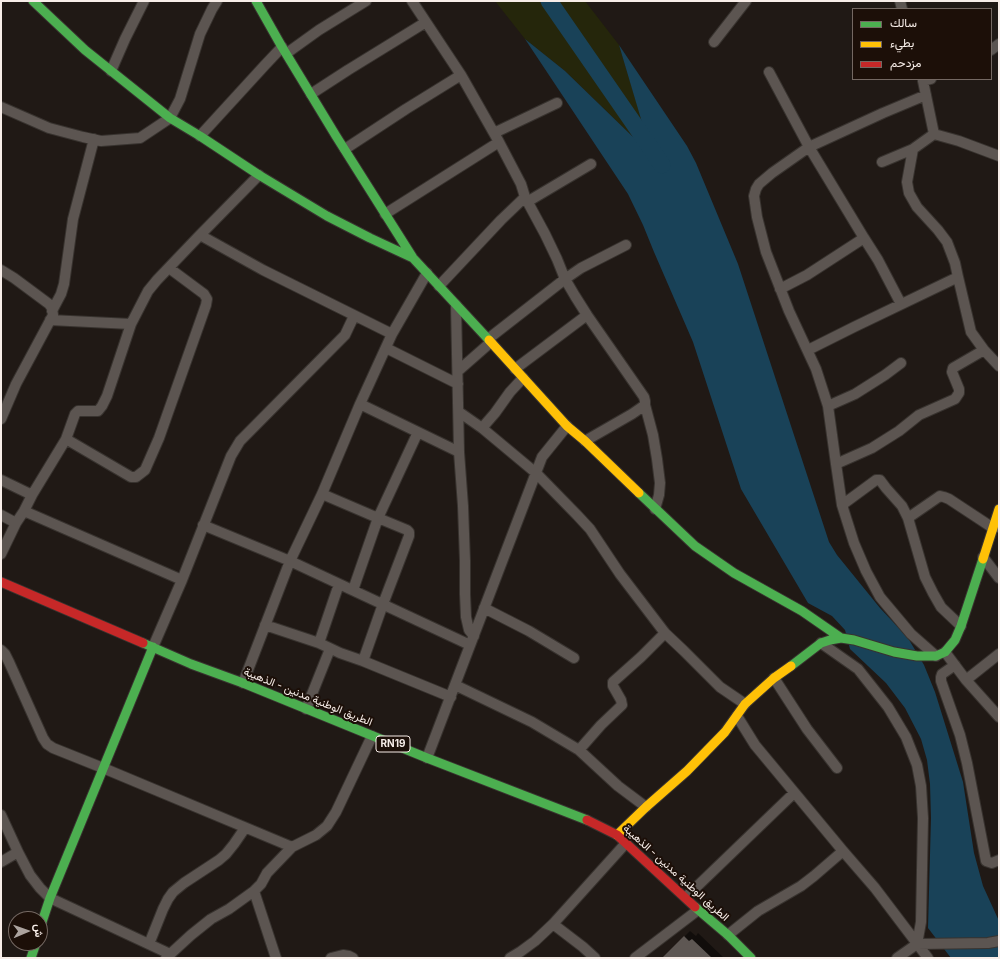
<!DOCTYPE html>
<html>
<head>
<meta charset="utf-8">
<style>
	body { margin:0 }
	#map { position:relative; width:1000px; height:959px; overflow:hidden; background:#201915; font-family:Inter,Vazirmatn,sans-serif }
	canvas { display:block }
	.frame { position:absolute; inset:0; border:2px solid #f7ede8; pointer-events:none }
	.legend { position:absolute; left:852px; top:8px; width:140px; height:72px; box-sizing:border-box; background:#1c0f08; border:1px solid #746862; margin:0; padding:5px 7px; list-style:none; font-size:12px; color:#f7ede8 }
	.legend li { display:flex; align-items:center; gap:8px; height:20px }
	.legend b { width:20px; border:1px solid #746862 }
	.north { position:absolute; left:8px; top:911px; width:40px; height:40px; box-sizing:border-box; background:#1c0f08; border:1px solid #746862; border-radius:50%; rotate:88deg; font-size:11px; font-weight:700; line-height:16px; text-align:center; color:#f7ede8 }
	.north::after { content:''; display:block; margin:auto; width:14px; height:18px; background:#aca39e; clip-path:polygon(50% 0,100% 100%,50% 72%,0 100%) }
</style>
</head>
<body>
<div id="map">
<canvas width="1000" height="959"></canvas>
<div class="frame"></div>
<ul class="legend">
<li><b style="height:5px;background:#4caf50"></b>سالك</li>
<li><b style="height:5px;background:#ffc107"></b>بطيء</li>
<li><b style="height:5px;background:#c62828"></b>مزدحم</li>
</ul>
<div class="north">ش</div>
</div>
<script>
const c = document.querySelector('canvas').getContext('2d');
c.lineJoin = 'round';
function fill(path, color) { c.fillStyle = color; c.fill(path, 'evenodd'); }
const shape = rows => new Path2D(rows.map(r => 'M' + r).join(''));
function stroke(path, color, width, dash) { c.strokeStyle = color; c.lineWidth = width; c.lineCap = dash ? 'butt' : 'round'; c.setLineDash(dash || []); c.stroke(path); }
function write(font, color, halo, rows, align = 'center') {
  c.font = font + ' Inter,Vazirmatn,sans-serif'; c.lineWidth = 4; c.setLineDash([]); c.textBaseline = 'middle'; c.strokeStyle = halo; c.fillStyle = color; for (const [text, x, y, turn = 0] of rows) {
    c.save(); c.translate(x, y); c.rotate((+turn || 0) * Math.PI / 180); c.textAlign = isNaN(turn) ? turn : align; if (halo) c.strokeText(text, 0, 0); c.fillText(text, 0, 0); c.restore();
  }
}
fill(shape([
	[495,1,585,1,619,45,650,147,632,136,565,71,525,39]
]), '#25260b');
fill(shape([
	[525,39,565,71,632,136,649,146,619,45,687,146,696,163,738,264,829,542,837,555,880,608,908,638,924,665,935,692,963,782,974,853,983,886,999,921,999,958,951,958,928,928,931,818,930,784,927,760,921,739,905,708,886,683,850,649,845,630,832,616,808,603,741,489,693,342,654,252,643,225,628,194]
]), '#194258');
fill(shape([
	[690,931,696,936,698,933,724,958,664,957]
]), '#0007');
stroke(shape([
	[549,1,650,147,662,165]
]), '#194258', 17);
fill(shape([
	[684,936,689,941,692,939,712,958,662,958]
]), '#5e5753');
const street = shape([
	[412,1,461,75,499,142],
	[900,1,902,9],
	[714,42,746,1],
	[991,50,999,44],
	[287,53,319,30,366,1],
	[111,71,125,39,144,1],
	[769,72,809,147,772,173,759,184,756,189,754,196,757,217,766,252,789,311,816,369,828,406,836,464,842,505,854,543,866,571,880,597,911,634,936,656],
	[931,79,923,81,934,134,913,149,907,182,909,193,917,207,938,230,947,242,955,263,958,277],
	[311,94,348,70,426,22],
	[1,107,49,128,83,137,101,141,140,138,170,118,180,99,200,34,212,9,217,1],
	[494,133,557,103],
	[934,134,959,141,999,156],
	[200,136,265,65,282,47],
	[345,149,406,109,461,75],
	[882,162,913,149],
	[527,202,591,164],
	[385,214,499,142,521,184,525,197,545,234,557,259,565,279,575,296,587,315,644,397,645,401,645,405,632,414,585,441],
	[200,235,263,270,392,334],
	[1,270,14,278,49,304,52,308,53,315,16,384,1,419],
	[439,286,501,220,525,197],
	[780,289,807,275,864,238],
	[901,304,878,260,864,238,809,147,883,113,926,95],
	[456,305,459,452,463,506,465,561,465,594,466,617,469,630,474,636],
	[52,311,61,294,64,284,73,219,94,139],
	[50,320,131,324],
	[488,339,565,279,581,268,626,245],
	[386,348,458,384],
	[808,350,854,327,958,277,971,332,984,350,999,366],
	[515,369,587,315],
	[458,371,491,342],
	[360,404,459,452],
	[645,405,653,435,657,459,660,483,659,495,655,509],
	[828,406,855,394,885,375,901,363],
	[459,412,482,428,536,473,577,515,590,529,620,574,665,633,684,651,720,687,745,704],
	[482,428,495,413,510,392,523,378],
	[66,439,131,477,136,477,145,470,159,438,206,305,207,299,204,294,169,268],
	[836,464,872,448,899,431,919,415,955,399,959,393,959,389,952,372,953,368,984,350],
	[1,480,32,495],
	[322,494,378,518,353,590],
	[842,505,876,480,880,480,886,488,902,506,908,518,925,577,933,593,941,607,961,626],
	[24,511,182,580],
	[1,515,16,523],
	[908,518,937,498,940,496,944,497,949,499,993,528,999,526],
	[203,525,290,561,470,645],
	[1,554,16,523,24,511,32,495,66,439,75,414,78,411,98,411,102,406,107,396,131,324,148,291,157,280,200,235,259,175],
	[983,557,999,578],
	[484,608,529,631,574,658],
	[265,625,319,643,340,653,363,661,451,697],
	[319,643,339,584],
	[821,643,858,669,888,707,906,737,917,765,921,786,923,818,921,922,917,944],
	[153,647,182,580,231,456,240,441,345,335,354,316],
	[1,650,5,654,9,662,43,738,47,744,53,748,103,768,292,847],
	[945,652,966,680,999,717],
	[363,661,383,604,409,536,409,532,407,530,378,518,418,432],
	[955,665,942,674,941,677,941,681,960,735,967,763,986,861,992,863,999,860],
	[774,678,807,729,837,768],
	[966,680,999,654],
	[243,683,290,561,322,494,360,404,392,334,427,273],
	[455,685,532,722,579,750,618,786,646,807],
	[306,709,330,649],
	[737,716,755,745,843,851,875,888,928,958],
	[579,750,601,725,622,705,621,700,613,686,613,682,641,657,665,633],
	[427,758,542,457,567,426],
	[1,815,18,852,30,875,40,888,50,898,170,954],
	[1,862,18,852],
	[254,891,276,958],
	[686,897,794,793],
	[553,924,583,947,595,958],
	[728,935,758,911,801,886,814,876,843,851],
	[149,944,163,909,168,899,173,892,184,883,219,860,226,854,234,844,245,828],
	[166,958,191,935,211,919,229,909,254,891,261,884,267,873,292,847,316,835,327,826,336,812,372,736],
	[331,958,343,955,349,956,353,958],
	[510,958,520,952,535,941,553,924,626,843],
	[635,958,698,910],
	[897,958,917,944,988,943,999,941]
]);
const fast = shape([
	[33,1,85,50,170,118,200,136,259,175,327,216,370,238,413,258],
	[256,1,282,47,336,136,413,258,489,340],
	[639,493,695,546,734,573,802,611,841,638],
	[143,643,191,664,243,683,427,758,587,820],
	[791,666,821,643,830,640,841,638,854,640,894,652,917,656,936,656,945,652,955,640,961,626,983,559],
	[695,907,728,935,751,958],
	[40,928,50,898,153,647],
	[31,958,36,943]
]);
const slow = shape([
	[489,340,567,426,585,441,639,493],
	[983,559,999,509],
	[617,835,646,807,687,771,725,732,745,704,774,678,791,666]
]);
const jam = shape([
	[1,582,143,643],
	[587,820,617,835,695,907]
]);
stroke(street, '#38332f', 12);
stroke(fast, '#38332f', 11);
stroke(slow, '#38332f', 11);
stroke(jam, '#38332f', 11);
stroke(street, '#5c5551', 10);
stroke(fast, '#4caf50', 9);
stroke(slow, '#ffc107', 9);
stroke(jam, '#c62828', 9);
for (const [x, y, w] of [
	[393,744,34]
]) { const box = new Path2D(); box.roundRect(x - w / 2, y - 8, w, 16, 3); c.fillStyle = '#1c0f08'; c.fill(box); stroke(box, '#f7ede8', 1); }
write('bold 10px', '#f7ede8', null, [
	["RN19",393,744]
]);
write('11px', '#f7ede8', '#1c0f08', [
	["الطريق الوطنية مدنين - الذهيبة",308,697,22],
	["الطريق الوطنية مدنين - الذهيبة",676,873,42]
]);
</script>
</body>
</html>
